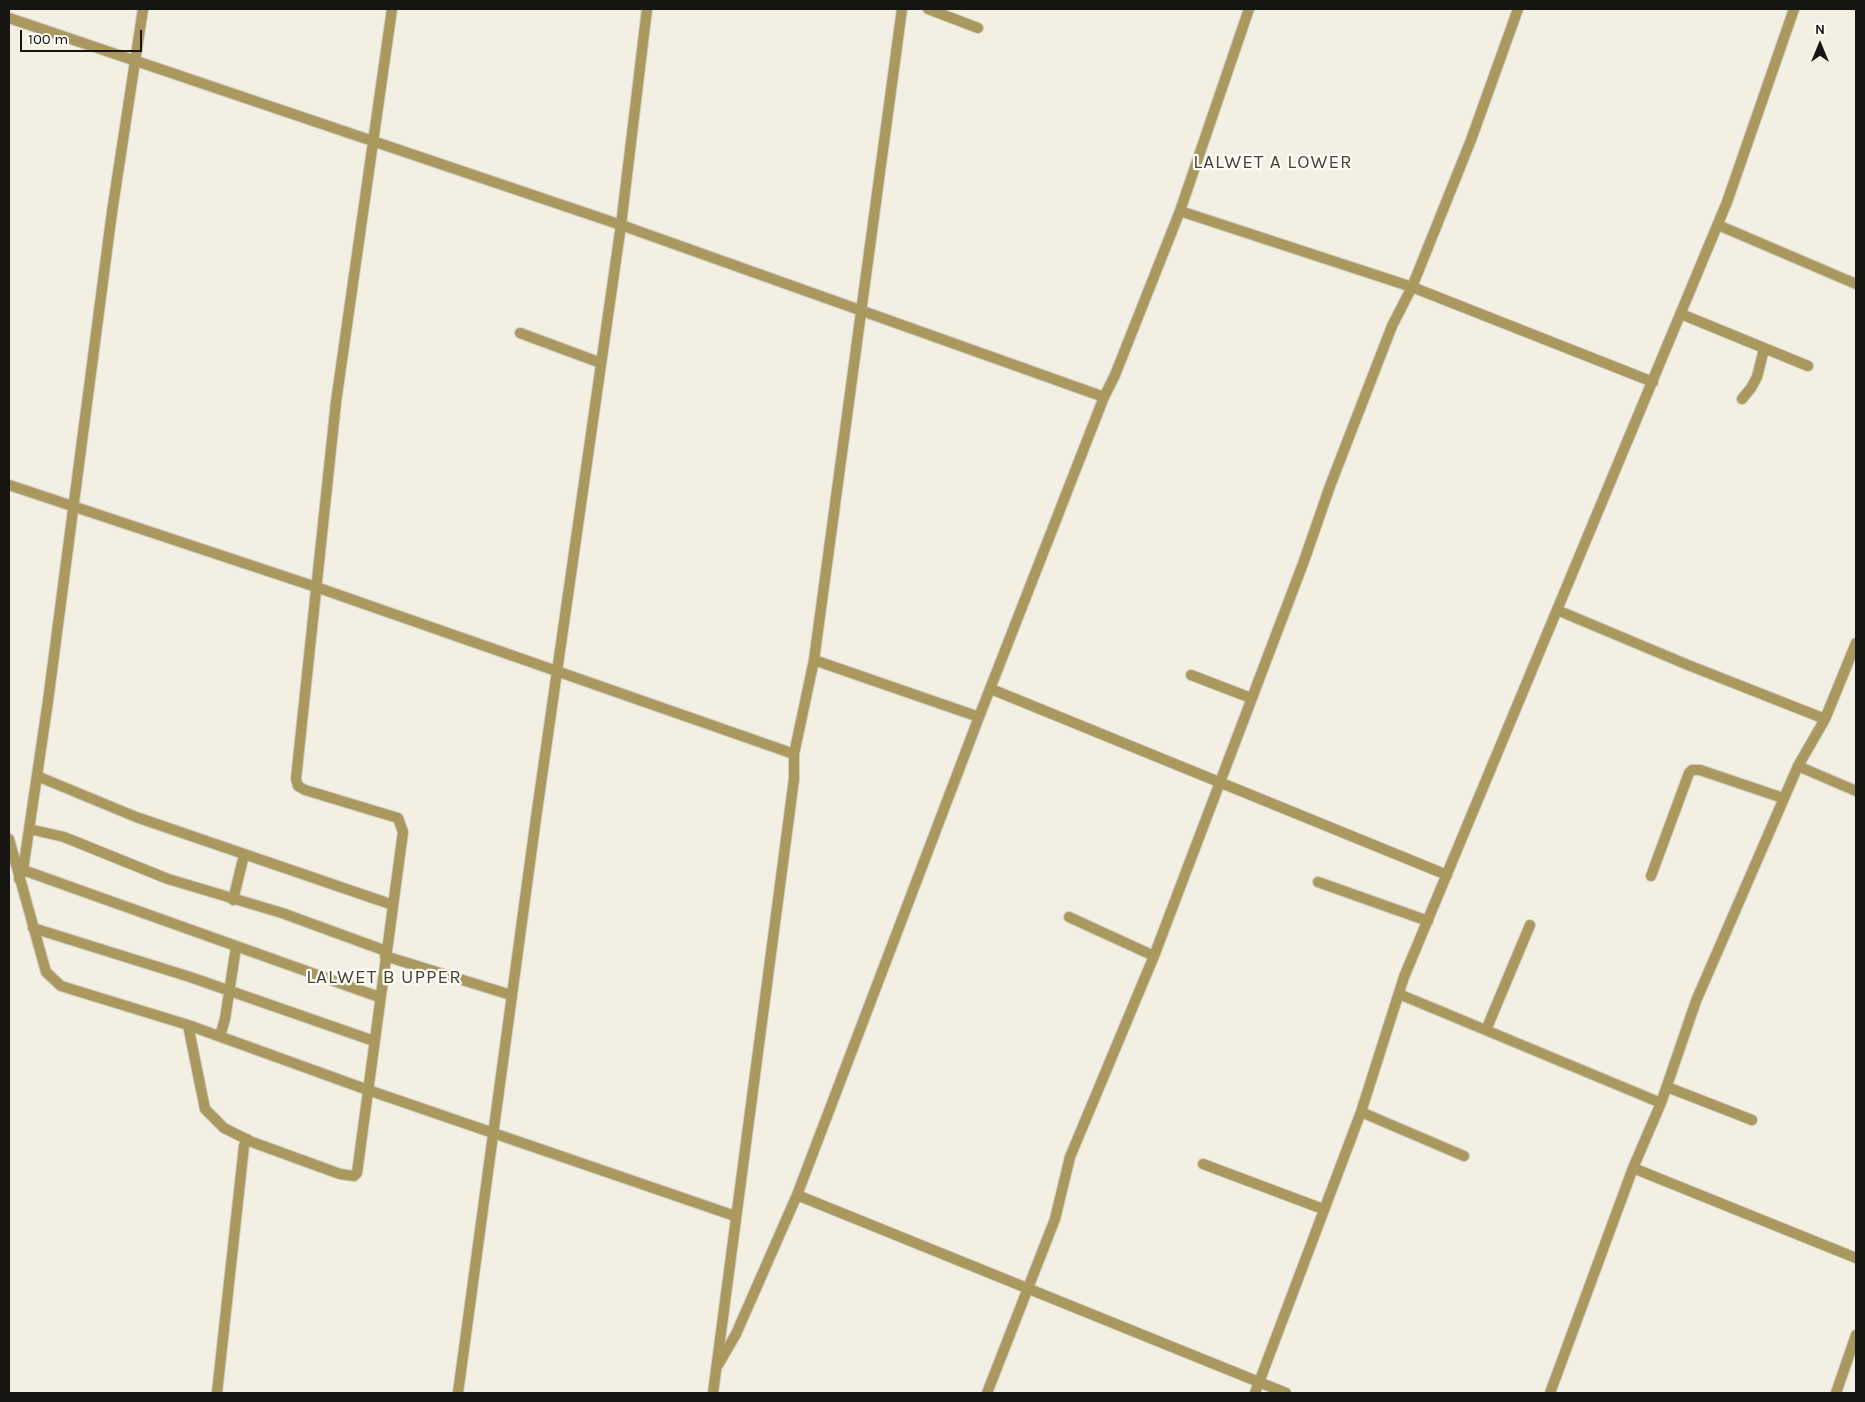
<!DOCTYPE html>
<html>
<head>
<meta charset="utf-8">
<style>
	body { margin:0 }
	#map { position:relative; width:1865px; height:1402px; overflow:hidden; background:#f3efe3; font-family:Karla,sans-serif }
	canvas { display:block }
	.frame { position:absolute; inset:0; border:10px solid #161511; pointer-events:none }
	.north { position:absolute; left:1795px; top:20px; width:50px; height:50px; -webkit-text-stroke:4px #fefcf5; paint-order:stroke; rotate:0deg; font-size:14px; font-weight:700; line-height:20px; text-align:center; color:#161511 }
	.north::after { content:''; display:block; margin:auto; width:18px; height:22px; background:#161511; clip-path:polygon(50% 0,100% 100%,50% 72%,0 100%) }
	.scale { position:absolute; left:20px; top:30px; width:122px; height:22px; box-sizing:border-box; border:2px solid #161511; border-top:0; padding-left:6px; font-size:15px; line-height:18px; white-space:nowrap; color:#161511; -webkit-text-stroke:4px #fefcf5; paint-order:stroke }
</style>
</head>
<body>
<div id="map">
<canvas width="1865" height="1402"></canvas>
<div class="frame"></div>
<div class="north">N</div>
<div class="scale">100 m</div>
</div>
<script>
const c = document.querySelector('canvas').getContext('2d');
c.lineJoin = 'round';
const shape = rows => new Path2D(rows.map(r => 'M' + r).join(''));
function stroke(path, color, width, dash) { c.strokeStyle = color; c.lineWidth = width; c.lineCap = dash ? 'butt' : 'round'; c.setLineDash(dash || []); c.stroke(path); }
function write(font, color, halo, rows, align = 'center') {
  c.font = font + ' Karla,sans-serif'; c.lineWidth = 4.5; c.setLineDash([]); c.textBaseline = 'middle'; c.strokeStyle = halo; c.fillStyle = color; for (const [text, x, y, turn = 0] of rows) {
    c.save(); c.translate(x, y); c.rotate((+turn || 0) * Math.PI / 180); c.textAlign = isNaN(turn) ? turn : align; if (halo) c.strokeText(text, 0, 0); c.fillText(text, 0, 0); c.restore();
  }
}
const minor = shape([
	[928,9,978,28],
	[9,18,621,225,1104,397],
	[1180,211,1412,287,1653,382],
	[1718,225,1856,284],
	[1681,314,1808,366],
	[520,333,601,363],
	[1742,399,1751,388,1757,377,1764,349],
	[9,485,316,587,794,754],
	[1557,610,1688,665,1825,719],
	[814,660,979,717],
	[1191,675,1251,698],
	[991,689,1447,875],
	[1798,766,1856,791],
	[37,776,136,817,393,905],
	[29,829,64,837,168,879,282,913,386,951],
	[9,839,46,972,61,986,188,1025,368,1090,735,1216],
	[23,870,379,997],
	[1651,876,1689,773,1692,770,1700,770,1783,798],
	[19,879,23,870,48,701,112,212,143,9],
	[1318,882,1428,921],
	[233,900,244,855],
	[1069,917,1154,956],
	[33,928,190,977,374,1041],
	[385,956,511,995],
	[1399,994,1661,1103],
	[188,1025,205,1109,224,1128,252,1142,340,1174,354,1176,357,1173,403,832,398,818,305,790,298,786,296,779,336,402,392,9],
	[1486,1030,1530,925],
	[220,1036,225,1019,236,947],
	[1667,1087,1752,1120],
	[1361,1112,1464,1156],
	[1203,1164,1323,1209],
	[1633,1168,1856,1258],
	[797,1195,1286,1393],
	[718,1365,736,1334,797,1195,979,717,1104,397,1115,375,1180,211,1249,9],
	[217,1393,244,1146,247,1139],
	[458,1393,536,818,621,225,647,9],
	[713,1393,794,779,794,754,814,660,902,9],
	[987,1393,1055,1219,1070,1157,1154,956,1304,561,1330,486,1392,326,1412,287,1471,140,1518,9],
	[1255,1393,1361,1112,1404,977,1727,202,1794,9],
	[1550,1393,1633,1168,1661,1103,1696,1001,1798,766,1825,719,1856,643],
	[1836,1393,1856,1335]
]);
stroke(minor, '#d0ccc1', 12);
stroke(minor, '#aa995e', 10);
c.letterSpacing = '1px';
write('19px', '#464339', '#fefcf5', [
	["LALWET A LOWER",1273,163],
	["LALWET B UPPER",384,978]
]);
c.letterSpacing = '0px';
</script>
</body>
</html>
